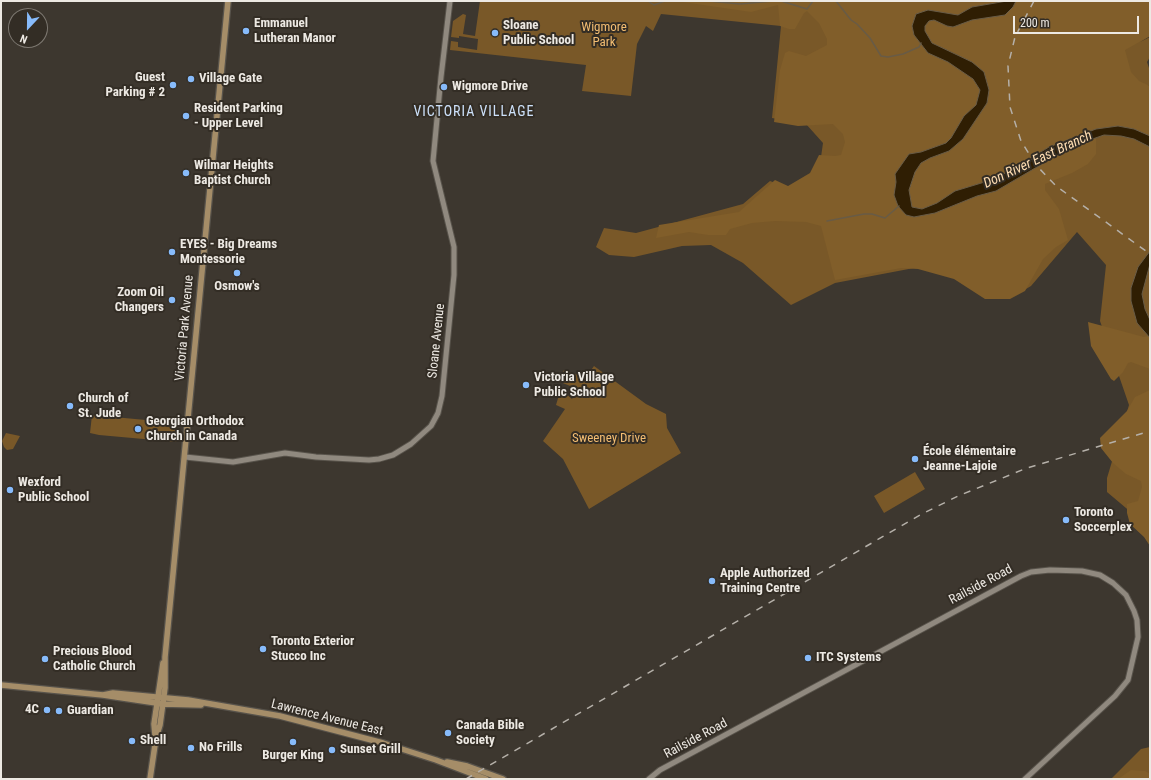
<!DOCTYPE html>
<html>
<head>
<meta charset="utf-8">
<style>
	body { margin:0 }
	#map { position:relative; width:1151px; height:780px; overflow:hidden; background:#3d372f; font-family:"Roboto Condensed",sans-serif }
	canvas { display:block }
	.frame { position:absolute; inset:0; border:2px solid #ede9e3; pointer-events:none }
	.north { position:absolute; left:8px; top:8px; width:40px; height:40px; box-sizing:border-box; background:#332d25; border:1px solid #7d7871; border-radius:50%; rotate:202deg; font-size:11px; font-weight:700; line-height:16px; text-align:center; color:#ede9e3 }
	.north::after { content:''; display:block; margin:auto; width:14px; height:18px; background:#87bbfb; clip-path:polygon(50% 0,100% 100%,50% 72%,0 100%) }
	.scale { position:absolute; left:1013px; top:16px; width:126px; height:18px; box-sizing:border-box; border:2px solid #ede9e3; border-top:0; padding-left:5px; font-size:12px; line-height:14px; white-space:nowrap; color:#ede9e3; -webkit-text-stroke:3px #332d25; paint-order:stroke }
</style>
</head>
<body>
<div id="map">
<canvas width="1151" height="780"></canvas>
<div class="frame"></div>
<div class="north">N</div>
<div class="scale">200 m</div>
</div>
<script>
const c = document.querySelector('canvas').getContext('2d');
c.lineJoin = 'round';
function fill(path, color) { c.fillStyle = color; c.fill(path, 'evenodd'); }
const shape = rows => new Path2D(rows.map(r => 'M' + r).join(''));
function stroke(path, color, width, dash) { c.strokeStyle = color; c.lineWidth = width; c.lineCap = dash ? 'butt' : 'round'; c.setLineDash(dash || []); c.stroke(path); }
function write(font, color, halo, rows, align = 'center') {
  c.font = font + ' "Roboto Condensed",sans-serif'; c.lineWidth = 4; c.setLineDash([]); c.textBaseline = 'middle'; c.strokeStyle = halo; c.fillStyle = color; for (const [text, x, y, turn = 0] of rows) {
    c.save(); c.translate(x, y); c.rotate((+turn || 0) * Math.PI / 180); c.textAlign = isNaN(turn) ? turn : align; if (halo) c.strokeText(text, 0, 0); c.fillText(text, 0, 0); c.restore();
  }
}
fill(shape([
	[480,1,1150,1,1150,36,1140,42,1150,37,1150,57,1147,62,1150,71,1150,86,1146,85,1150,90,1150,533,1139,519,1107,492,1107,478,1129,405,1100,321,1106,265,1077,232,1031,286,1009,299,935,264,835,283,791,305,743,263,711,245,682,246,634,257,609,255,596,247,604,228,636,233,743,204,770,181,786,187,800,186,820,164,823,143,806,124,772,118,781,26,661,14,653,31,646,26,637,44,631,96,582,91,586,65,450,50,451,41,458,42,458,47,477,50,478,39,459,36,459,38,451,37,453,21,463,14,466,15,463,34,475,36],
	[594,366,646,404,666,414,667,428,681,453,589,509,563,459,543,441,565,409,556,405,559,395,564,392,572,399,578,389,560,382,564,370,584,377,582,383],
	[92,415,178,423,177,442,99,435,90,433],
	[6,433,20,436,13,449,7,450,4,447,2,441],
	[915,472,925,489,884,513,874,496],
	[1150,747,1150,779,1111,779,1141,749]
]), '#795828');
fill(shape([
	[676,1,1007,1,972,7,958,15,928,10,920,43,928,53,948,62,973,79,980,90,979,99,976,105,964,116,952,138,947,143,921,152,897,182,895,188,898,206,906,215,914,217,935,213,977,196,996,191,1054,157,1096,137,1096,154,1088,164,1072,173,1045,184,1045,190,1059,209,1068,240,1056,247,1043,259,1025,291,1010,299,985,299,954,279,918,269,901,268,835,280,821,226,806,222,775,221,752,223,730,229,726,235,708,235,689,232,656,238,659,225,739,212,775,180,788,186,810,173,819,155,835,156,841,155,845,142,843,134,833,124,798,126,774,122,780,70,785,53,789,51,806,56,827,45,827,39,819,23,807,11,804,13,795,29,789,29,780,26,778,5,751,12],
	[1016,1,1150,1,1150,36,1125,50,1131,72,1139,81,1150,86,1150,136,1134,129,1118,126,1049,147,1008,172,988,181,955,191,937,203,922,209,912,207,909,190,915,172,921,163,930,158,949,151,963,139,987,103,989,90,987,80,959,55,932,43,925,31,925,26,929,21,934,20,947,26,953,27,972,20,1005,15,1013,7],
	[1088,322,1144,337,1148,336,1150,338,1150,369,1131,362,1128,363,1123,372,1114,381,1111,379,1091,346],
	[1150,390,1150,546,1144,537,1130,524,1127,513,1127,504,1138,501,1142,487,1141,481,1126,474,1113,463,1101,448,1100,438,1127,411,1135,397],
	[1131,770,1145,771,1150,774,1150,779,1118,779]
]), '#815e2a');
const water = shape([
	[1007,1,1016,1,1013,7,1005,15,972,20,953,27,947,26,934,20,929,21,925,26,925,31,932,43,972,62,984,72,989,90,987,103,963,139,949,151,930,158,921,163,915,172,909,190,912,207,922,209,937,203,955,191,988,181,1008,172,1049,147,1096,129,1118,126,1134,129,1150,136,1150,147,1134,139,1121,136,1104,135,1084,142,1054,157,996,191,977,196,935,213,914,217,906,215,898,206,894,195,896,182,895,174,909,154,921,152,946,143,951,138,964,116,976,105,980,90,973,79,948,62,928,53,914,35,912,26,916,14,928,10,958,15,972,7,1007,1],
	[1150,251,1150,264,1142,294,1145,309,1150,320,1150,338,1137,323,1131,301,1131,288,1138,267,1150,251]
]);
fill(water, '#2f1e03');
stroke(water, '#685b46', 1);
stroke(shape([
	[648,1,654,5,665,1],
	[708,1,740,4,773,1],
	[781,1,807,9,813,1],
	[836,1,851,20,857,24,870,38,881,56,888,57,903,54,919,47,921,43],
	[827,221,864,214,872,214,885,218,899,206]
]), '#685b46', 1.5);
const tertiary = shape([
	[185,457,233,462,285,453,316,457,369,460,379,459,393,455,411,444,431,426,438,413,442,396,454,275,454,247,433,161,441,77,450,1],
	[649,779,660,770,1021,576,1031,572,1050,570,1082,571,1100,575,1113,583,1126,595,1134,611,1137,620,1138,637,1128,680,1115,696,1025,779]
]);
const secondary = shape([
	[1,685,103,695,163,704,201,705],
	[103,695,113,693,188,700,280,716,383,743,436,760,486,779],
	[155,735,154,724,163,663],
	[447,762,467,766,503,779],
	[150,779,156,738,160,725,165,688,165,657,228,1]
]);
stroke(tertiary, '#58534b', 7);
stroke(secondary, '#58534b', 8);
stroke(tertiary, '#90897f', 5);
stroke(secondary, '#a58d68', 5.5);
stroke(shape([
	[1034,1,1015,37,1008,66,1010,107,1021,141,1036,165,1056,186,1150,254],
	[466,779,920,515,958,496,1027,468,1150,431]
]), '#b5b0a9', 1.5, [7, 7]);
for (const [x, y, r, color] of [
	[246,31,4,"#87bbfb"],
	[495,33,4,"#87bbfb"],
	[191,79,4,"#87bbfb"],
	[173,85,4,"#87bbfb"],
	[444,87,4,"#87bbfb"],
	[186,116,4,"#87bbfb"],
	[186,173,4,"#87bbfb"],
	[172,252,4,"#87bbfb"],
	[237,273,4,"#87bbfb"],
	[172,300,4,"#87bbfb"],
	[526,385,4,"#87bbfb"],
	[70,406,4,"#87bbfb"],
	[138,429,4,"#87bbfb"],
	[915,459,4,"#87bbfb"],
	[10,490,4,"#87bbfb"],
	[1066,520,4,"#87bbfb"],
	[712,581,4,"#87bbfb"],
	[263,649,4,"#87bbfb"],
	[808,658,4,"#87bbfb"],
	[45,659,4,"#87bbfb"],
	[47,710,4,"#87bbfb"],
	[59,711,4,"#87bbfb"],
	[448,733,4,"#87bbfb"],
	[132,741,4,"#87bbfb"],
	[293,742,4,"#87bbfb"],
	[191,748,4,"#87bbfb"],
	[332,750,4,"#87bbfb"]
]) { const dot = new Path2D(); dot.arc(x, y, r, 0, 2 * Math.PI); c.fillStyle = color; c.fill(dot); stroke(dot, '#332d25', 1.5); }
write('bold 13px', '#ede9e3', '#332d25', [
	["Emmanuel",254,24],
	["Lutheran Manor",254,39],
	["Sloane",503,26],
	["Public School",503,41],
	["Guest",165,78,"right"],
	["Parking # 2",165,93,"right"],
	["Village Gate",199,79],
	["Wigmore Drive",452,87],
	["Resident Parking",194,109],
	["- Upper Level",194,124],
	["Wilmar Heights",194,166],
	["Baptist Church",194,181],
	["EYES - Big Dreams",180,245],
	["Montessorie",180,260],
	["Osmow's",237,287,"center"],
	["Zoom Oil",164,293,"right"],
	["Changers",164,308,"right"],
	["Victoria Village",534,378],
	["Public School",534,393],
	["Church of",78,399],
	["St. Jude",78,414],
	["Georgian Orthodox",146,422],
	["Church in Canada",146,437],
	["École élémentaire",923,452],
	["Jeanne-Lajoie",923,467],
	["Wexford",18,483],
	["Public School",18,498],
	["Toronto",1074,513],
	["Soccerplex",1074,528],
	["Apple Authorized",720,574],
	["Training Centre",720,589],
	["Toronto Exterior",271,642],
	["Stucco Inc",271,657],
	["Precious Blood",53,652],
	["Catholic Church",53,667],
	["ITC Systems",816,658],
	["4C",39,710,"right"],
	["Guardian",67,711],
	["Canada Bible",456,726],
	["Society",456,741],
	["Shell",140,741],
	["No Frills",199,748],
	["Sunset Grill",340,750],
	["Burger King",293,756,"center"]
], 'left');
write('13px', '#f3bd72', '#332d25', [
	["Wigmore",604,28],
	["Park",604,43],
	["Sweeney Drive",609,439]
]);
write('13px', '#ede9e3', '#332d25', [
	["Victoria Park Avenue",185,328,-85],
	["Sloane Avenue",437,341,-84],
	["Railside Road",981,585,-28],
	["Lawrence Avenue East",327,718,14],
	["Railside Road",696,739,-28]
]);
c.letterSpacing = '1px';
write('14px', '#cde1fa', '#332d25', [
	["VICTORIA VILLAGE",474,112]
]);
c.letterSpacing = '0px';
write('italic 14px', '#feddb2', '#332d25', [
	["Don River East Branch",1038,160,-25]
]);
</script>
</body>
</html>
